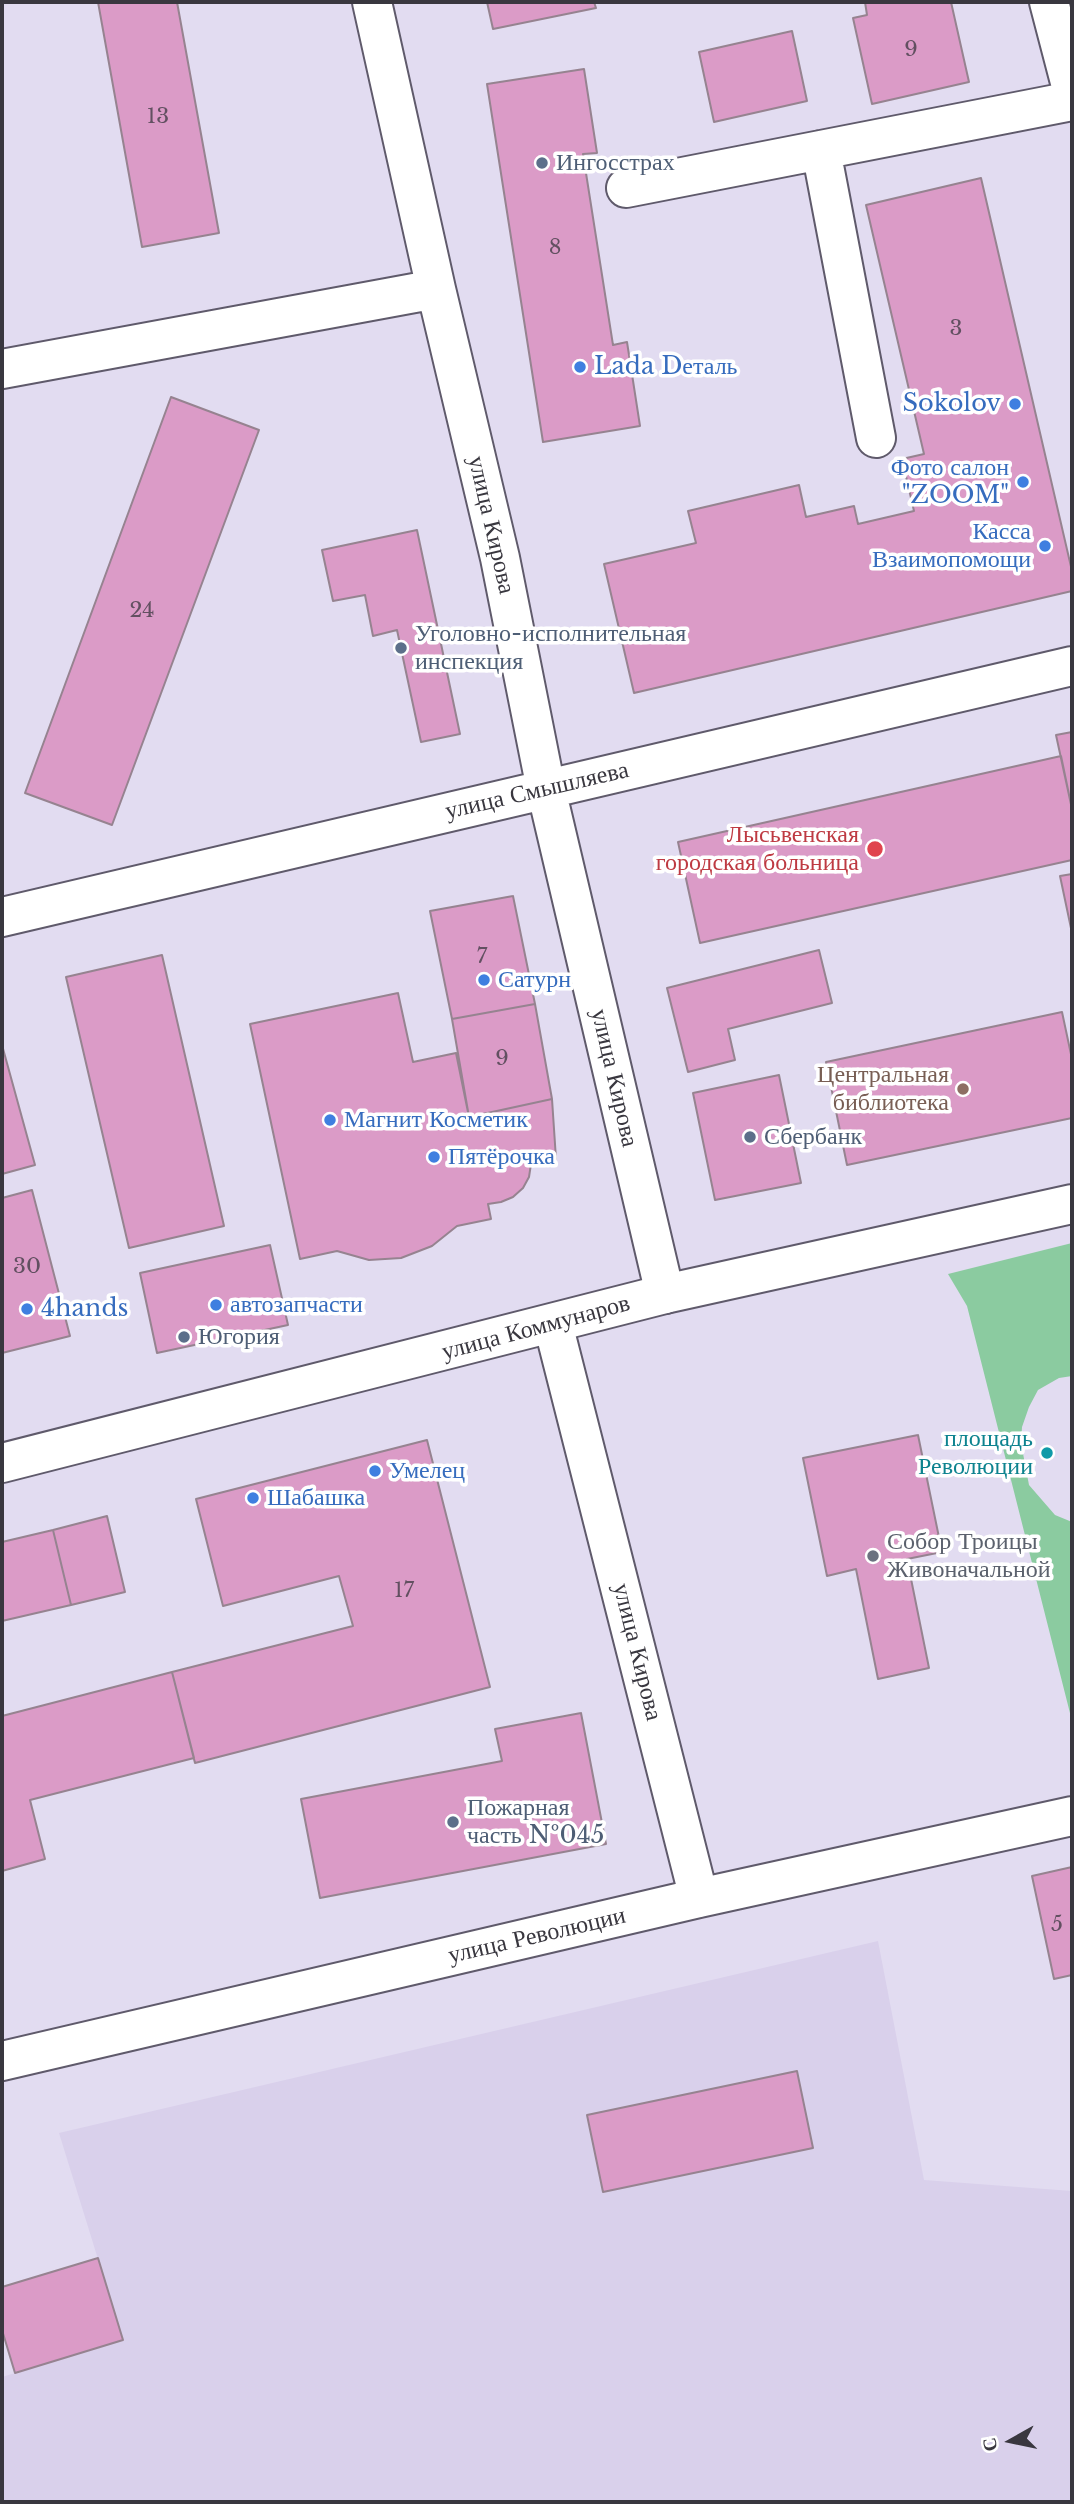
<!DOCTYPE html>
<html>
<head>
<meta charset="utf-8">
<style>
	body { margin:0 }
	#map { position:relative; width:1074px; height:2504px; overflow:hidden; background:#e2dcf1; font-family:"Libre Baskerville",serif }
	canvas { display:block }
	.frame { position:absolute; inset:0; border:4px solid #39373f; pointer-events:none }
	.north { position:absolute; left:976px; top:2406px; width:70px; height:70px; -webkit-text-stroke:5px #fff; paint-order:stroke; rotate:261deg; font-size:19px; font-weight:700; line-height:28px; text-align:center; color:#39373f }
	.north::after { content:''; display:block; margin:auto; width:24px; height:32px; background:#39373f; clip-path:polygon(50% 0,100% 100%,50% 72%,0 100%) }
</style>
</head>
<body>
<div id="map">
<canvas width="1074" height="2504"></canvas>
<div class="frame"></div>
<div class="north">С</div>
</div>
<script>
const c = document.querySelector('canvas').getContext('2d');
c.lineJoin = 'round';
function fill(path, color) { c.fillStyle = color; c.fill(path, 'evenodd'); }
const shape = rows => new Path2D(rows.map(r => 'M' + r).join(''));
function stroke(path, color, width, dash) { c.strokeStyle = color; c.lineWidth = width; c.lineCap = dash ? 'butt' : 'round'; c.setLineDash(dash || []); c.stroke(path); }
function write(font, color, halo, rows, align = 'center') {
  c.font = font + ' "Libre Baskerville",serif'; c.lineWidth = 7; c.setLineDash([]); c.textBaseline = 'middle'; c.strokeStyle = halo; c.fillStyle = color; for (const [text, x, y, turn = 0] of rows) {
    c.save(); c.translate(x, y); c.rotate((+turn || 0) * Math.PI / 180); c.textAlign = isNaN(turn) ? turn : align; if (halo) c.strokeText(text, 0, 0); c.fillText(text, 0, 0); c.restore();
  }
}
fill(shape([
	[878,1941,924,2180,1072,2191,1072,2502,2,2502,2,2377,123,2340,59,2133]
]), '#d9d0eb');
fill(shape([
	[1072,1243,1072,1376,1059,1378,1038,1390,1029,1407,1022,1427,1021,1443,1029,1485,1055,1515,1072,1522,1072,1721,967,1306,948,1274]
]), '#8bcba0');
const building = shape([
	[98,2,177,2,219,233,142,247,98,2],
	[487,2,594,2,596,8,493,29,487,2],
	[865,2,951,2,969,82,872,104,853,18,867,15,865,2],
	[792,31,807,101,714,122,699,52,792,31],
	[584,69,597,153,583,154,613,345,627,342,640,426,543,442,487,84,584,69],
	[981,178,1072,571,1072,591,634,693,604,564,696,543,688,511,799,485,806,517,854,506,858,524,914,511,902,459,924,454,866,205,981,178],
	[171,397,259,430,112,825,25,793,171,397],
	[417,530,460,734,421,742,397,630,373,636,365,595,333,601,322,550,417,530],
	[1072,732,1072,809,1056,735,1072,732],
	[1061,756,1072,809,1072,860,700,943,678,842,1061,756],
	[1072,874,1072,933,1060,876,1072,874],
	[513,896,535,1004,452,1019,430,911,513,896],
	[819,950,832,1003,728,1029,735,1060,688,1072,667,988,819,950],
	[162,955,224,1226,129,1248,66,977,162,955],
	[398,993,413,1062,456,1053,469,1117,552,1099,556,1159,531,1164,529,1177,523,1188,513,1197,501,1202,488,1204,491,1219,457,1226,432,1246,401,1258,369,1260,337,1251,300,1259,250,1024,398,993],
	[535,1004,552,1099,469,1117,452,1019,535,1004],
	[1062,1012,1072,1059,1072,1118,847,1165,826,1062,1062,1012],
	[2,1045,35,1165,2,1174,2,1045],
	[779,1075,801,1183,715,1200,693,1093,779,1075],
	[32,1190,70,1336,2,1353,2,1198,32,1190],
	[270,1245,288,1325,157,1353,140,1273,270,1245],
	[918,1435,942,1552,907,1559,929,1668,878,1679,856,1569,827,1576,803,1458,918,1435],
	[427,1440,490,1687,195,1763,172,1672,353,1626,339,1576,223,1606,196,1499,427,1440],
	[107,1516,125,1592,71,1605,53,1530,107,1516],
	[53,1530,71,1605,2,1621,2,1542,53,1530],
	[172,1672,194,1758,30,1800,45,1859,2,1871,2,1716,172,1672],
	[581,1713,606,1844,320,1898,301,1799,502,1761,495,1729,581,1713],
	[1072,1867,1072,1975,1054,1979,1032,1876,1072,1867],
	[797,2071,813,2148,603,2192,587,2115,797,2071],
	[98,2258,123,2340,15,2373,2,2330,2,2287,98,2258]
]);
fill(building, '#db9bc7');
stroke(building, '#968390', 2);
const minor = shape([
	[372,2,436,289,500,558,546,789,665,1294],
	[1049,2,1072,90],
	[821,150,876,438],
	[626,188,1072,101],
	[2,369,436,289],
	[2,917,1072,666],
	[553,1324,699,1898],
	[2,2061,699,1898,1072,1816]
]);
const major = shape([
	[2,1463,665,1294,1072,1204]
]);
stroke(minor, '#5f5a6b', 42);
stroke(major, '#5f5a6b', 42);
stroke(minor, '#fff', 38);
stroke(major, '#fff', 38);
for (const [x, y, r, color] of [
	[542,163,7,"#5c6f8a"],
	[580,367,7,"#3f7fe0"],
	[1015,404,7,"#3f7fe0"],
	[1023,482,7,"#3f7fe0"],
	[1045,546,7,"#3f7fe0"],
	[401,648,7,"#5c6f8a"],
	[875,849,9,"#e0444e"],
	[484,980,7,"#3f7fe0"],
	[963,1089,7,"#8d6e63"],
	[330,1120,7,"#3f7fe0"],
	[750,1137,7,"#5c6f8a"],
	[434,1157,7,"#3f7fe0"],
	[216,1305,7,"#3f7fe0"],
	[27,1309,7,"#3f7fe0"],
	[184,1337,7,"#5c6f8a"],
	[1047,1453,7,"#0f9aa8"],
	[375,1471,7,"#3f7fe0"],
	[253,1498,7,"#3f7fe0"],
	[873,1556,7,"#6b7280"],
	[453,1822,7,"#5c6f8a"]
]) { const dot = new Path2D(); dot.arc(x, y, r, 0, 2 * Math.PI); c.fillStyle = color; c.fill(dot); stroke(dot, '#fff', 2.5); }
write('21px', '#625061', null, [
	["9",911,50],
	["13",158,117],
	["8",555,248],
	["3",956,329],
	["24",142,611],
	["7",482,957],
	["9",502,1059],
	["30",27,1267],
	["17",404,1591],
	["5",1057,1925]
]);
write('24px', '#4e5e75', '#fff', [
	["Ингосстрах",556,163],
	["Уголовно-исполнительная",415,634],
	["инспекция",415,662],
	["Сбербанк",764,1137],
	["Югория",198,1337],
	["Пожарная",467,1808],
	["часть №045",467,1836]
], 'left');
write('24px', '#366cbe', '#fff', [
	["Lada Dеталь",594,367],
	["Sokolov",1001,404,"right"],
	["Фото салон",1009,468,"right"],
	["\"ZOOM\"",1009,496,"right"],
	["Касса",1031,532,"right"],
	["Взаимопомощи",1031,560,"right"],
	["Сатурн",498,980],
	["Магнит Косметик",344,1120],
	["Пятёрочка",448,1157],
	["автозапчасти",230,1305],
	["4hands",41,1309],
	["Умелец",389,1471],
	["Шабашка",267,1498]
], 'left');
write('24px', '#39373f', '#fff', [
	["улица Кирова",491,525,77],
	["улица Смышляева",537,791,-13],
	["улица Кирова",614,1078,77],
	["улица Коммунаров",536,1328,-15],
	["улица Кирова",637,1652,76],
	["улица Революции",537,1936,-13]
]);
write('24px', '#be3a42', '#fff', [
	["Лысьвенская",859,835],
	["городская больница",859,863]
], 'right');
write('24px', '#785e54', '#fff', [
	["Центральная",949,1075],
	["библиотека",949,1103]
], 'right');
write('24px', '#0d838f', '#fff', [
	["площадь",1033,1439],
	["Революции",1033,1467]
], 'right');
write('24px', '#5b616d', '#fff', [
	["Собор Троицы",887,1542],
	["Живоначальной",887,1570]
], 'left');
</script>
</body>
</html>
